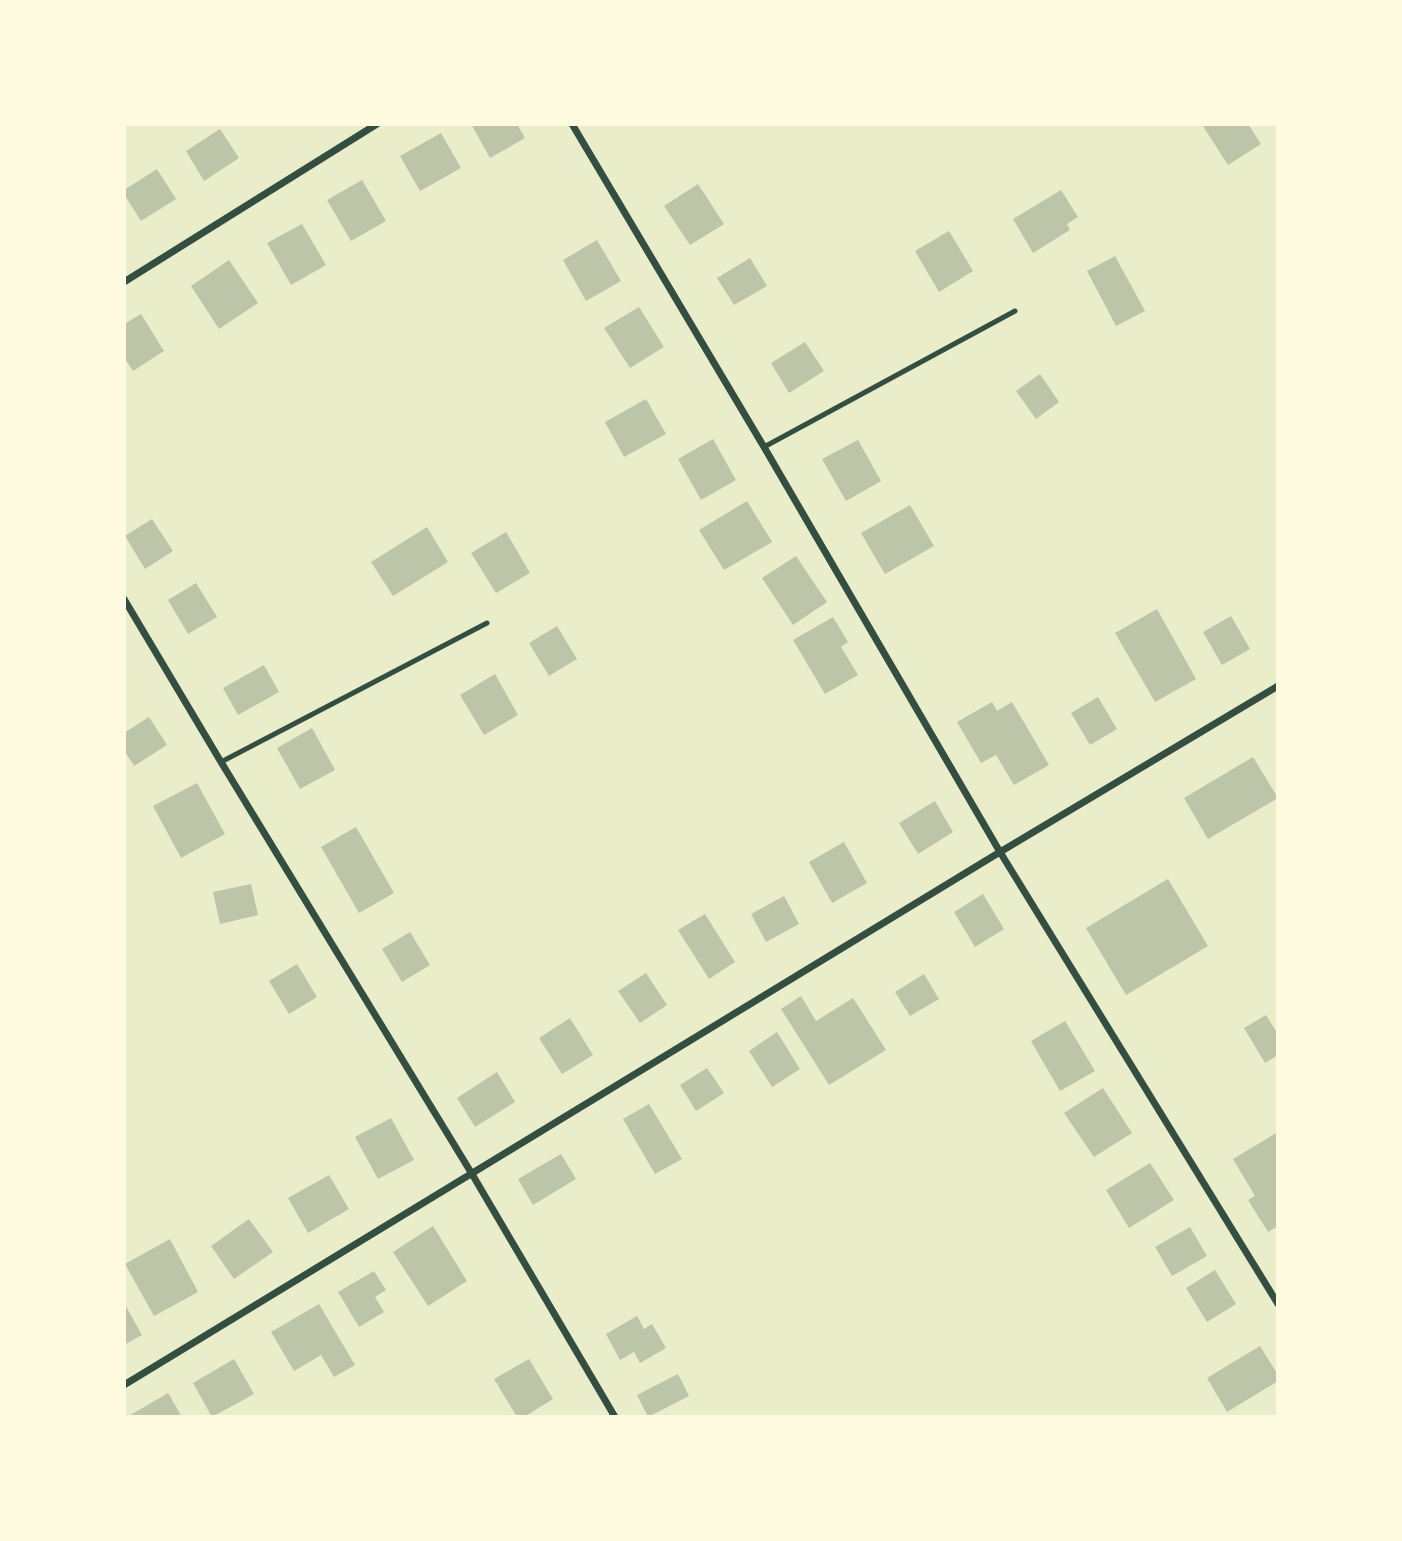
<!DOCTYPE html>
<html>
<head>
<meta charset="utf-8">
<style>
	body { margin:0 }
	#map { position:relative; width:1402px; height:1541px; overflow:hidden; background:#e9edc9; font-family:"IBM Plex Sans",sans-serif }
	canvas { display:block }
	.frame { position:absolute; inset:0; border:126px solid #fefae0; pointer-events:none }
</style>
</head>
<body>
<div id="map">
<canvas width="1402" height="1541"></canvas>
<div class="frame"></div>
</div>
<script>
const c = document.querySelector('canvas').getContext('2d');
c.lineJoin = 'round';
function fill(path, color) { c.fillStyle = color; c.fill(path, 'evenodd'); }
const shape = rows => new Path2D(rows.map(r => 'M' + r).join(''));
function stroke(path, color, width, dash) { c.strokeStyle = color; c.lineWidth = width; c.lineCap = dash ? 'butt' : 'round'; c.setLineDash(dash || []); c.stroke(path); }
fill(shape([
	[471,124,517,124,525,138,490,158],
	[1206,124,1248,124,1261,144,1228,165,1203,126],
	[220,129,239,158,204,181,186,151],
	[441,133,461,168,420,191,400,156],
	[157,169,176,199,141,221,124,194,124,190],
	[362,180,386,221,351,241,327,200],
	[698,184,724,224,690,245,664,206],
	[1061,190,1078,217,1067,224,1070,230,1033,253,1013,219],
	[302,224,326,265,291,285,267,243],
	[949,231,973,271,939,292,915,251],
	[597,240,621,281,586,301,563,260],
	[1115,256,1145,311,1116,326,1087,271],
	[750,258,767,286,734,305,717,278],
	[229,260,258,303,219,329,191,286],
	[639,307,664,347,630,368,604,328],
	[141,314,164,351,133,371,124,357,124,324],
	[805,342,824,371,789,393,771,363],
	[1040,374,1059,402,1036,419,1016,391],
	[646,399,666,434,624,457,605,422],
	[713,439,736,480,701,500,678,459],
	[858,440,881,481,846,501,822,459],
	[747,501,772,542,724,570,699,530],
	[910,505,934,546,885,574,861,533],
	[152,519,173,551,145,569,125,536],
	[427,527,448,562,393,596,371,562],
	[506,532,530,573,496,593,471,553],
	[796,556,827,602,793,625,762,578],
	[196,583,217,617,188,634,168,600],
	[1157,609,1196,679,1155,702,1115,633],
	[1231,616,1250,649,1222,665,1203,632],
	[833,617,848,642,841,647,858,675,825,694,793,640],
	[557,626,577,659,549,676,529,643],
	[264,665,279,692,238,715,223,688],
	[495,674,518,715,484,735,460,695],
	[1098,697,1117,729,1090,745,1071,713],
	[992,702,997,711,1012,702,1049,765,1014,785,996,755,981,763,957,722],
	[149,717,167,745,134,766,124,750,124,733],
	[312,728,335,770,300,789,277,748],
	[1253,757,1278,798,1208,839,1184,798],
	[197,783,225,834,181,858,153,806],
	[935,801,953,832,918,854,899,823],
	[356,827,394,893,359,913,321,847],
	[844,842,867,883,832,903,809,862],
	[1168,879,1208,946,1126,995,1086,928],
	[251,884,258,915,220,924,213,892],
	[983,894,1004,929,975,947,954,912],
	[784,896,799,924,766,942,751,914],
	[705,914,735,962,709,979,678,930],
	[410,932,430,965,402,982,382,949],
	[297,964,317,997,289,1014,269,981],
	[646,973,667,1005,640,1023,618,991],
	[924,974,939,999,910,1016,895,992],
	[801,996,816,1021,853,998,886,1050,829,1085,781,1009],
	[1266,1015,1278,1034,1278,1055,1265,1063,1244,1028],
	[570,1018,593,1055,562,1074,539,1038],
	[1065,1021,1095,1071,1060,1091,1031,1041],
	[777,1032,800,1069,772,1087,749,1051],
	[707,1068,724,1093,696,1111,680,1085],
	[497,1072,515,1102,475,1127,457,1098],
	[1103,1088,1132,1133,1094,1157,1064,1113],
	[649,1104,682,1159,655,1174,623,1119],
	[391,1118,414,1160,378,1179,355,1137],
	[1278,1132,1278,1226,1268,1232,1248,1200,1255,1196,1233,1159],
	[561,1154,576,1179,533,1205,518,1179],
	[1150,1163,1174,1200,1129,1228,1106,1190],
	[329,1175,349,1209,308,1233,288,1198],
	[249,1219,273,1252,234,1279,211,1246],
	[433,1226,467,1281,428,1306,393,1252],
	[1190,1227,1207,1256,1172,1276,1155,1247],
	[170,1239,198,1292,154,1316,125,1264],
	[1215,1270,1236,1304,1207,1322,1186,1288],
	[374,1271,386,1290,375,1297,384,1312,359,1327,338,1292],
	[124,1303,142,1335,124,1345],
	[319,1304,355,1365,334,1377,321,1355,294,1371,271,1332],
	[637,1316,644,1329,652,1324,666,1348,640,1363,634,1352,620,1360,606,1334],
	[1260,1346,1278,1375,1278,1381,1227,1412,1207,1378],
	[234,1359,254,1394,212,1417,193,1383],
	[529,1359,553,1399,524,1417,517,1417,494,1379],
	[678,1374,689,1396,648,1417,637,1395],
	[168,1393,182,1417,127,1417]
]), '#bcc5a7');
stroke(shape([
	[764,447,1015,311],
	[221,762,487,623]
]), '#344e41', 5);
stroke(shape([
	[572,124,764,447,1000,852,1278,1304],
	[124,282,377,124],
	[124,599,221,762,472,1174,615,1417],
	[124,1385,1000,852,1278,686]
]), '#344e41', 7);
</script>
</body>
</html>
